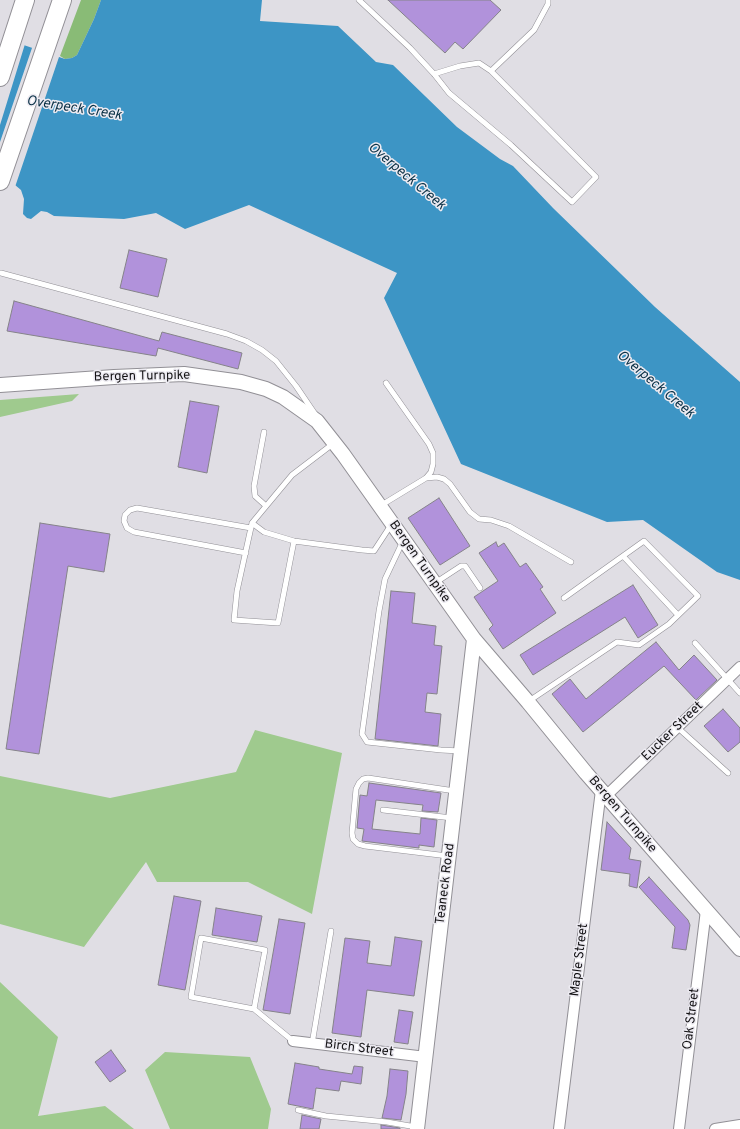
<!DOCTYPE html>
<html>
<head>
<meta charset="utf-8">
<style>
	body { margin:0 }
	canvas { display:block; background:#e0dee4 }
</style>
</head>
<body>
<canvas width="740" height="1129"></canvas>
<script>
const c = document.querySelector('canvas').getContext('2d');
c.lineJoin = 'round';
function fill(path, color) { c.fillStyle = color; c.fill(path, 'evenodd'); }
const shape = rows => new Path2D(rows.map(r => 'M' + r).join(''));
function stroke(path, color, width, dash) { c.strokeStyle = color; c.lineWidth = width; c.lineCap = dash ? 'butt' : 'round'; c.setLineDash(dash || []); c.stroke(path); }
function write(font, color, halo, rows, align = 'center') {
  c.font = font + ' Overpass,sans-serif'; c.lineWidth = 3; c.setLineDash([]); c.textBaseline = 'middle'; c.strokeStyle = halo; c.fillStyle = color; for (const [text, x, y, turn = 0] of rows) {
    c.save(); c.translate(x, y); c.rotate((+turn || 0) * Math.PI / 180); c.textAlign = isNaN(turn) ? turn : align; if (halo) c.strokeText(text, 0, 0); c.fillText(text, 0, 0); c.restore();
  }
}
fill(shape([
	[79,394,72,401,0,417,0,400],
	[255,730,342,753,312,914,248,882,157,882,146,862,84,947,0,924,0,776,110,798,236,772],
	[0,982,58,1037,38,1116,105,1106,134,1129,0,1129],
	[165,1052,250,1057,271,1109,268,1129,170,1129,145,1070]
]), '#9fca8e');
fill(shape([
	[81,0,101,0,94,19,77,55,72,58,65,59,60,56]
]), '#89bb76');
fill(shape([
	[101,0,262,0,260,21,338,26,376,62,393,65,457,127,500,159,513,166,553,208,655,307,740,382,740,580,717,572,643,520,607,522,461,464,384,298,397,273,249,205,185,229,156,213,124,219,54,216,47,212,41,211,31,219,27,218,23,214,24,199,21,190,15,185,0,180,0,37,65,59,72,58,77,55,94,19]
]), '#3d95c5');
fill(shape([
	[0,36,25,44,0,125],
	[33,45,60,54,15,187,0,182,0,142]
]), '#e0dee4');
const building = shape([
	[388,0,490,0,501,10,463,49,455,42,445,53,388,0],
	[129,250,167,259,158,297,120,288,129,250],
	[14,301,159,341,162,332,242,353,238,369,158,348,156,356,7,331,14,301],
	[190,401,219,406,207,473,178,467,190,401],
	[439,498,470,546,440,565,408,518,439,498],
	[40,523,110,534,104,572,68,566,39,754,6,749,40,523],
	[496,542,498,547,504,543,520,567,526,563,543,587,540,589,556,613,503,649,489,629,493,625,474,597,498,581,479,553,496,542],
	[633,585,658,625,638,638,625,617,533,675,520,655,633,585],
	[391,591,415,593,412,623,436,626,434,645,442,646,437,694,427,693,425,712,441,714,438,746,375,739,391,591],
	[656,642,679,670,694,655,717,680,696,700,664,666,583,732,552,694,570,679,586,699,656,642],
	[723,709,740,728,740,742,728,752,704,726,723,709],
	[369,783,441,793,438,812,422,811,423,805,376,800,372,829,420,834,421,818,437,820,434,847,419,845,419,848,362,841,364,829,357,828,360,795,367,796,369,783],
	[607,822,631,848,629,859,641,861,637,888,629,886,630,874,601,870,607,822],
	[649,877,688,920,690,925,686,950,672,948,675,927,639,887,649,877],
	[174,896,201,901,185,990,158,985,174,896],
	[216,908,262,916,257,942,212,935,216,908],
	[279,919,305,923,290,1014,263,1010,279,919],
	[395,937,422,941,414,996,367,990,361,1037,332,1033,345,938,370,941,367,963,391,966,395,937],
	[399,1010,413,1012,408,1044,394,1042,399,1010],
	[111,1050,126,1071,110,1082,95,1062,111,1050],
	[295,1063,319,1067,319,1069,352,1074,354,1066,363,1067,361,1084,341,1081,339,1091,316,1088,313,1109,288,1104,295,1063],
	[390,1069,408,1071,406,1094,401,1120,382,1118,387,1096,390,1069],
	[302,1115,321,1119,319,1129,300,1129,302,1115],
	[381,1125,400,1128,400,1129,381,1129,381,1125]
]);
fill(building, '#b192db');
stroke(building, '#858389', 1);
const lane = shape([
	[359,0,410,48,434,74,449,93,511,145,572,202,596,177,491,71,479,63,460,66,434,74],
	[491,71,534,30,548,4,548,0],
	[1,273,227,334,246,341,262,350,276,361,296,386,315,414],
	[264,432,254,486,255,496,266,506],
	[426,478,437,477,444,479,450,484,470,512,479,519,491,520,509,526,571,562],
	[380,506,426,478,431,472,433,464,433,453,429,444,386,383],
	[252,523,264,532,294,541,278,623,234,620,237,591,252,523,292,475,334,443],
	[294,541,362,550,374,551,391,525],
	[403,541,385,579,379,611,362,734,367,742,441,750,460,751],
	[246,553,134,532,127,528,124,521,125,515,130,510,137,508,251,528],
	[623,556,678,615],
	[435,583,461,566,465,566,480,588],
	[695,643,740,693],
	[529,701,617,642,639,645,669,624,698,596,644,541,564,598],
	[677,727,728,773],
	[383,810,452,818],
	[448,856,365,846,358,844,353,839,352,833,356,789,359,783,363,779,368,778,455,791],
	[254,1009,265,950,201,938,191,997,254,1009,293,1041],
	[312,1044,331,931],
	[298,1110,326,1116,387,1122,416,1127]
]);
const street = shape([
	[606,796,740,667],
	[293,1041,426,1057],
	[559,1129,601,790],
	[679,1129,706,910],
	[715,1129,740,1125]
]);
const secondary = shape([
	[0,385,114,377,184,374,241,382,266,389,283,397,317,421,343,454,474,639,528,702,586,773,740,949],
	[417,1129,474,639]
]);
const highway = shape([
	[0,77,25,0],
	[0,181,62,0]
]);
stroke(lane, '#929096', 6);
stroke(street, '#929096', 12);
stroke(secondary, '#929096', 16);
stroke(highway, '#929096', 20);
stroke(lane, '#fff', 5);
stroke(street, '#fff', 10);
stroke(secondary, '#fff', 14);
stroke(highway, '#fff', 18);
write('13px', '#141315', '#edebf2', [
	["Bergen Turnpike",142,377,-1],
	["Bergen Turnpike",419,562,55],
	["Eucker Street",673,732,-44],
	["Bergen Turnpike",622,815,49],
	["Teaneck Road",446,884,-83],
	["Maple Street",580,960,-83],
	["Oak Street",692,1019,-83],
	["Birch Street",359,1049,7]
]);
write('italic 14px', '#0a3146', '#edebf2', [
	["Overpeck Creek",74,109,9],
	["Overpeck Creek",406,177,40],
	["Overpeck Creek",655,385,40]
]);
</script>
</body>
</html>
